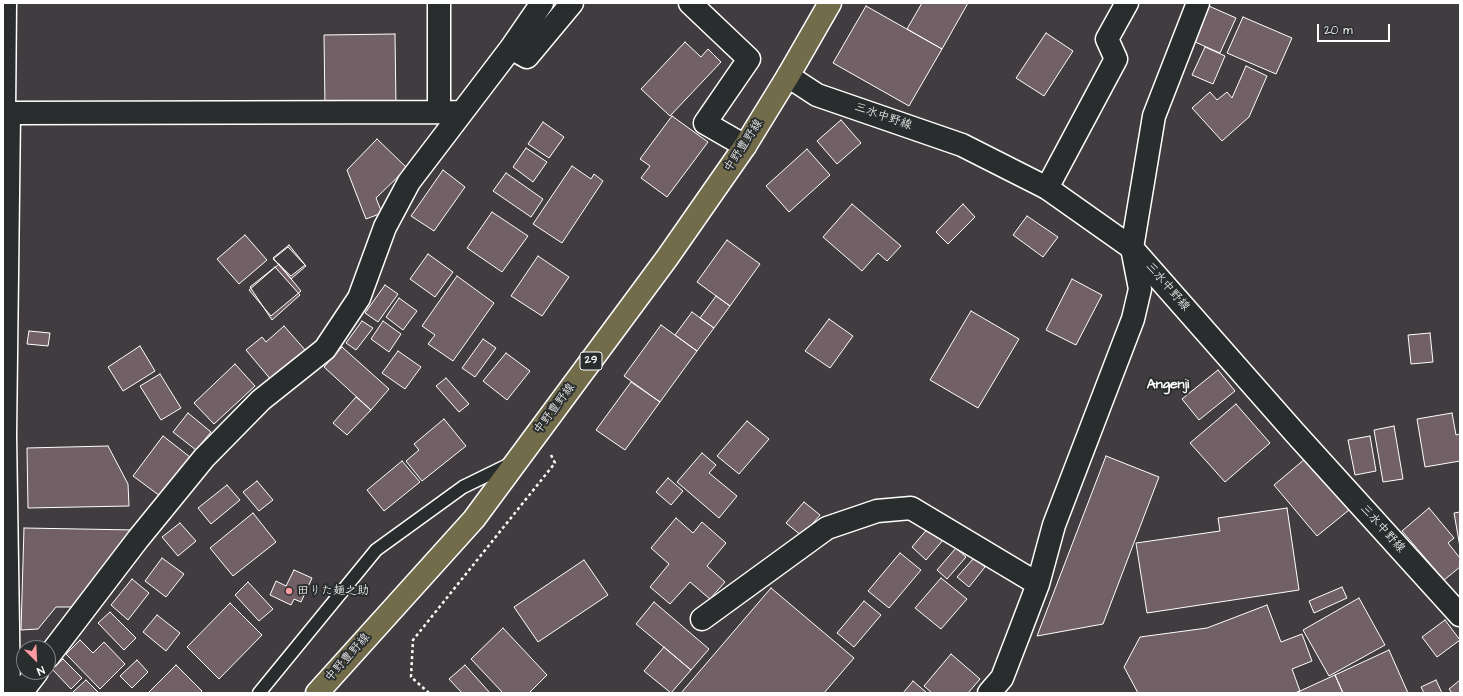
<!DOCTYPE html>
<html>
<head>
<meta charset="utf-8">
<style>
	body { margin:0 }
	#map { position:relative; width:1463px; height:696px; overflow:hidden; background:#403c3f; font-family:"Architects Daughter",sans-serif }
	canvas { display:block }
	.frame { position:absolute; inset:0; border:4px solid #fff; pointer-events:none }
	.north { position:absolute; left:16px; top:640px; width:40px; height:40px; box-sizing:border-box; background:#2a2d2e; border:1px solid #7f8182; border-radius:50%; rotate:156deg; font-size:11px; font-weight:700; line-height:16px; text-align:center; color:#fff }
	.north::after { content:''; display:block; margin:auto; width:14px; height:18px; background:#ff9aa2; clip-path:polygon(50% 0,100% 100%,50% 72%,0 100%) }
	.scale { position:absolute; left:1317px; top:24px; width:73px; height:18px; box-sizing:border-box; border:2px solid #fff; border-top:0; padding-left:5px; font-size:12px; line-height:14px; white-space:nowrap; color:#fff; -webkit-text-stroke:3px #2a2d2e; paint-order:stroke }
</style>
</head>
<body>
<div id="map">
<canvas width="1463" height="696"></canvas>
<div class="frame"></div>
<div class="north">N</div>
<div class="scale">20 m</div>
</div>
<script>
const c = document.querySelector('canvas').getContext('2d');
c.lineJoin = 'round';
function fill(path, color) { c.fillStyle = color; c.fill(path, 'evenodd'); }
const shape = rows => new Path2D(rows.map(r => 'M' + r).join(''));
function stroke(path, color, width, dash) { c.strokeStyle = color; c.lineWidth = width; c.lineCap = dash ? 'butt' : 'round'; c.setLineDash(dash || []); c.stroke(path); }
function write(font, color, halo, rows, align = 'center') {
  c.font = font + ' "Architects Daughter","Klee One",sans-serif'; c.lineWidth = 4; c.setLineDash([]); c.textBaseline = 'middle'; c.strokeStyle = halo; c.fillStyle = color; for (const [text, x, y, turn = 0] of rows) {
    c.save(); c.translate(x, y); c.rotate((+turn || 0) * Math.PI / 180); c.textAlign = isNaN(turn) ? turn : align; if (halo) c.strokeText(text, 0, 0); c.fillText(text, 0, 0); c.restore();
  }
}
const building = shape([
	[922,3,968,3,942,49,907,29,922,3],
	[1202,3,1236,18,1220,53,1186,38,1202,3],
	[866,6,942,49,909,106,833,63,866,6],
	[1243,17,1292,38,1276,74,1227,53,1243,17],
	[1046,33,1073,51,1044,96,1016,78,1046,33],
	[395,34,396,107,325,107,324,35,395,34],
	[685,42,701,57,708,49,721,62,670,116,641,89,685,42],
	[1205,47,1225,56,1213,84,1192,75,1205,47],
	[1246,66,1267,76,1249,117,1222,141,1192,108,1210,92,1217,100,1227,92,1232,98,1246,66],
	[672,116,708,142,667,197,641,178,650,166,640,159,672,116],
	[841,120,861,143,837,164,817,141,841,120],
	[543,122,564,137,549,158,528,144,543,122],
	[377,139,407,168,376,198,382,213,366,219,347,170,377,139],
	[526,148,547,162,533,182,513,167,526,148],
	[807,149,830,175,789,212,766,186,807,149],
	[572,166,591,179,594,174,603,181,562,243,533,224,572,166],
	[443,170,465,187,434,231,411,216,443,170],
	[506,173,543,199,531,217,493,191,506,173],
	[852,204,901,246,887,261,878,253,862,271,823,237,852,204],
	[963,204,975,217,948,244,936,232,963,204],
	[492,212,528,236,502,272,467,248,492,212],
	[1027,216,1058,237,1043,257,1013,235,1027,216],
	[245,235,267,260,239,284,217,259,245,235],
	[727,240,760,264,730,306,697,282,727,240],
	[289,245,306,266,291,279,273,258,289,245],
	[288,247,305,265,291,276,273,259,288,247],
	[428,254,453,272,435,297,410,279,428,254],
	[538,256,569,277,542,316,511,296,538,256],
	[279,264,301,291,271,316,249,290,279,264],
	[275,267,300,295,272,320,250,287,275,267],
	[457,276,494,303,453,361,428,344,435,335,422,326,457,276],
	[1072,279,1102,295,1076,345,1046,330,1072,279],
	[385,285,398,294,378,322,365,313,385,285],
	[716,296,730,306,714,328,700,318,716,296],
	[399,298,417,311,403,330,386,317,399,298],
	[971,311,1019,339,978,408,930,380,971,311],
	[692,312,714,328,697,351,675,335,692,312],
	[829,319,853,336,830,368,805,351,829,319],
	[362,321,373,328,356,350,346,343,362,321],
	[383,321,401,334,389,352,371,339,383,321],
	[661,325,697,351,660,402,624,376,661,325],
	[284,326,306,351,272,381,246,350,262,337,266,342,284,326],
	[29,331,50,333,48,346,27,344,29,331],
	[1430,333,1433,362,1411,364,1408,335,1430,333],
	[483,339,496,348,475,377,462,368,483,339],
	[140,346,155,371,123,391,108,367,140,346],
	[342,347,389,389,371,410,324,367,342,347],
	[398,351,421,367,405,389,382,373,398,351],
	[506,353,530,371,507,400,483,381,506,353],
	[235,364,255,386,214,424,194,403,235,364],
	[1218,370,1235,391,1199,420,1182,399,1218,370],
	[160,374,181,408,161,420,140,386,160,374],
	[446,378,469,404,459,412,436,386,446,378],
	[631,382,660,402,625,450,596,430,631,382],
	[356,397,371,410,347,435,333,423,356,397],
	[1236,404,1270,443,1225,482,1190,443,1236,404],
	[188,413,211,432,196,450,173,432,188,413],
	[1452,413,1456,435,1460,434,1460,461,1425,467,1417,419,1452,413],
	[444,419,466,446,422,481,406,461,419,450,414,444,444,419],
	[747,421,769,439,739,474,717,456,747,421],
	[1394,426,1403,479,1383,482,1374,430,1394,426],
	[163,436,190,457,160,496,133,476,163,436],
	[1370,436,1376,471,1355,475,1348,440,1370,436],
	[108,446,128,484,129,506,28,508,27,448,108,446],
	[702,453,716,465,709,473,737,496,719,518,677,482,702,453],
	[1106,456,1159,477,1103,624,1037,636,1106,456],
	[1305,459,1349,510,1317,536,1274,485,1305,459],
	[402,461,420,482,384,511,367,490,402,461],
	[668,478,683,491,671,505,656,492,668,478],
	[257,481,273,500,259,511,243,492,257,481],
	[227,485,240,500,211,524,198,508,227,485],
	[804,502,820,515,802,536,786,523,804,502],
	[1287,508,1299,590,1147,613,1136,543,1220,531,1218,518,1287,508],
	[1429,508,1454,538,1448,543,1460,558,1460,567,1444,580,1402,531,1429,508],
	[1460,512,1460,547,1454,513,1460,512],
	[253,513,276,542,233,576,210,548,253,513],
	[676,518,693,533,702,522,726,543,707,566,725,582,710,599,690,582,670,604,650,587,669,564,651,548,676,518],
	[180,523,196,541,178,556,162,537,180,523],
	[929,527,944,539,926,560,912,547,929,527],
	[24,528,135,530,74,607,56,607,38,629,21,630,24,528],
	[956,548,966,557,947,579,937,570,956,548],
	[900,553,921,570,889,608,868,591,900,553],
	[162,558,184,574,166,597,145,581,162,558],
	[974,558,985,567,969,587,957,577,974,558],
	[584,560,608,595,538,642,514,607,584,560],
	[294,570,312,578,301,602,294,599,291,605,270,595,276,581,286,586,294,570],
	[941,578,967,599,941,629,915,608,941,578],
	[132,579,149,593,128,620,111,605,132,579],
	[248,582,273,609,259,621,235,595,248,582],
	[1342,587,1347,598,1314,613,1309,601,1342,587],
	[771,588,854,658,824,693,681,693,771,588],
	[1359,598,1385,645,1329,676,1303,630,1359,598],
	[864,601,881,615,854,647,837,633,864,601],
	[654,602,709,649,691,670,636,624,654,602],
	[230,603,262,635,219,679,187,647,230,603],
	[1267,605,1281,642,1302,634,1312,661,1292,669,1300,691,1295,693,1138,693,1124,667,1140,637,1207,628,1267,605],
	[110,612,136,638,124,650,98,623,110,612],
	[157,615,180,633,166,651,143,632,157,615],
	[1445,620,1460,640,1437,657,1422,637,1445,620],
	[503,628,547,675,529,693,503,693,471,659,503,628],
	[80,640,93,653,104,642,125,664,100,689,66,654,80,640],
	[664,647,691,670,671,693,644,671,664,647],
	[1389,650,1408,693,1343,693,1335,675,1389,650],
	[951,654,980,679,968,693,932,693,924,686,951,654],
	[63,659,82,678,71,689,52,669,63,659],
	[137,660,148,672,132,688,120,676,137,660],
	[176,665,202,691,200,693,148,693,176,665],
	[465,665,490,693,462,693,449,679,465,665],
	[1335,675,1343,693,1295,693,1300,691,1335,675],
	[86,680,99,693,72,693,86,680],
	[1436,680,1442,693,1424,693,1421,687,1436,680],
	[1460,680,1460,693,1452,693,1449,689,1460,680],
	[913,681,927,693,903,693,913,681]
]);
fill(building, '#726067');
stroke(building, '#fff', 1);
const service = shape([
	[9,113,10,3],
	[259,693,376,550,463,487,510,464]
]);
const minor = shape([
	[690,3,749,59,705,123,745,146],
	[511,48,527,57,572,3],
	[439,112,439,3],
	[1047,188,1116,59,1107,39,1127,3],
	[702,619,827,528,877,511,911,508,1038,584],
	[48,657,138,539,204,458,261,400,325,349,359,298,385,227,409,182,511,48,542,3],
	[9,693,5,435,9,113,462,112],
	[21,693,37,672],
	[989,693,1002,678,1022,626,1038,584,1054,525,1133,319,1140,289,1132,248,1154,116,1198,3]
]);
const secondary = shape([
	[788,76,817,95,962,145,1047,188,1132,248,1295,433,1460,615]
]);
const primary = shape([
	[317,693,474,519,667,258,745,146,788,76,830,3]
]);
stroke(service, '#fff', 15);
stroke(minor, '#fff', 25);
stroke(secondary, '#fff', 25);
stroke(primary, '#fff', 25);
stroke(shape([
	[429,693,411,677,413,640,555,463,551,455]
]), '#fff', 2.5, [3, 3]);
stroke(service, '#2a2d2e', 12);
stroke(minor, '#2a2d2e', 22);
stroke(secondary, '#2a2d2e', 22);
stroke(primary, '#726c4b', 22);
for (const [x, y, r, color] of [
	[289,591,4,"#ff9aa2"]
]) { const dot = new Path2D(); dot.arc(x, y, r, 0, 2 * Math.PI); c.fillStyle = color; c.fill(dot); stroke(dot, '#2a2d2e', 1.5); }
for (const [x, y, w] of [
	[591,361,22]
]) { const box = new Path2D(); box.roundRect(x - w / 2, y - 9, w, 18, 3); c.fillStyle = '#2a2d2e'; c.fill(box); stroke(box, '#fff', 1); }
write('bold 11px', '#fff', null, [
	["29",591,361]
]);
write('12px', '#fff', '#2a2d2e', [
	["三水中野線",883,117,19],
	["中野豊野線",744,146,-57],
	["三水中野線",1167,287,49],
	["中野豊野線",555,409,-53],
	["三水中野線",1382,529,48],
	["中野豊野線",348,658,-48]
]);
write('12px', '#fff', '#2a2d2e', [
	["田りた麺之助",297,591]
], 'left');
write('bold 14px', '#fff', '#2a2d2e', [
	["Angenji",1168,385]
]);
</script>
</body>
</html>
